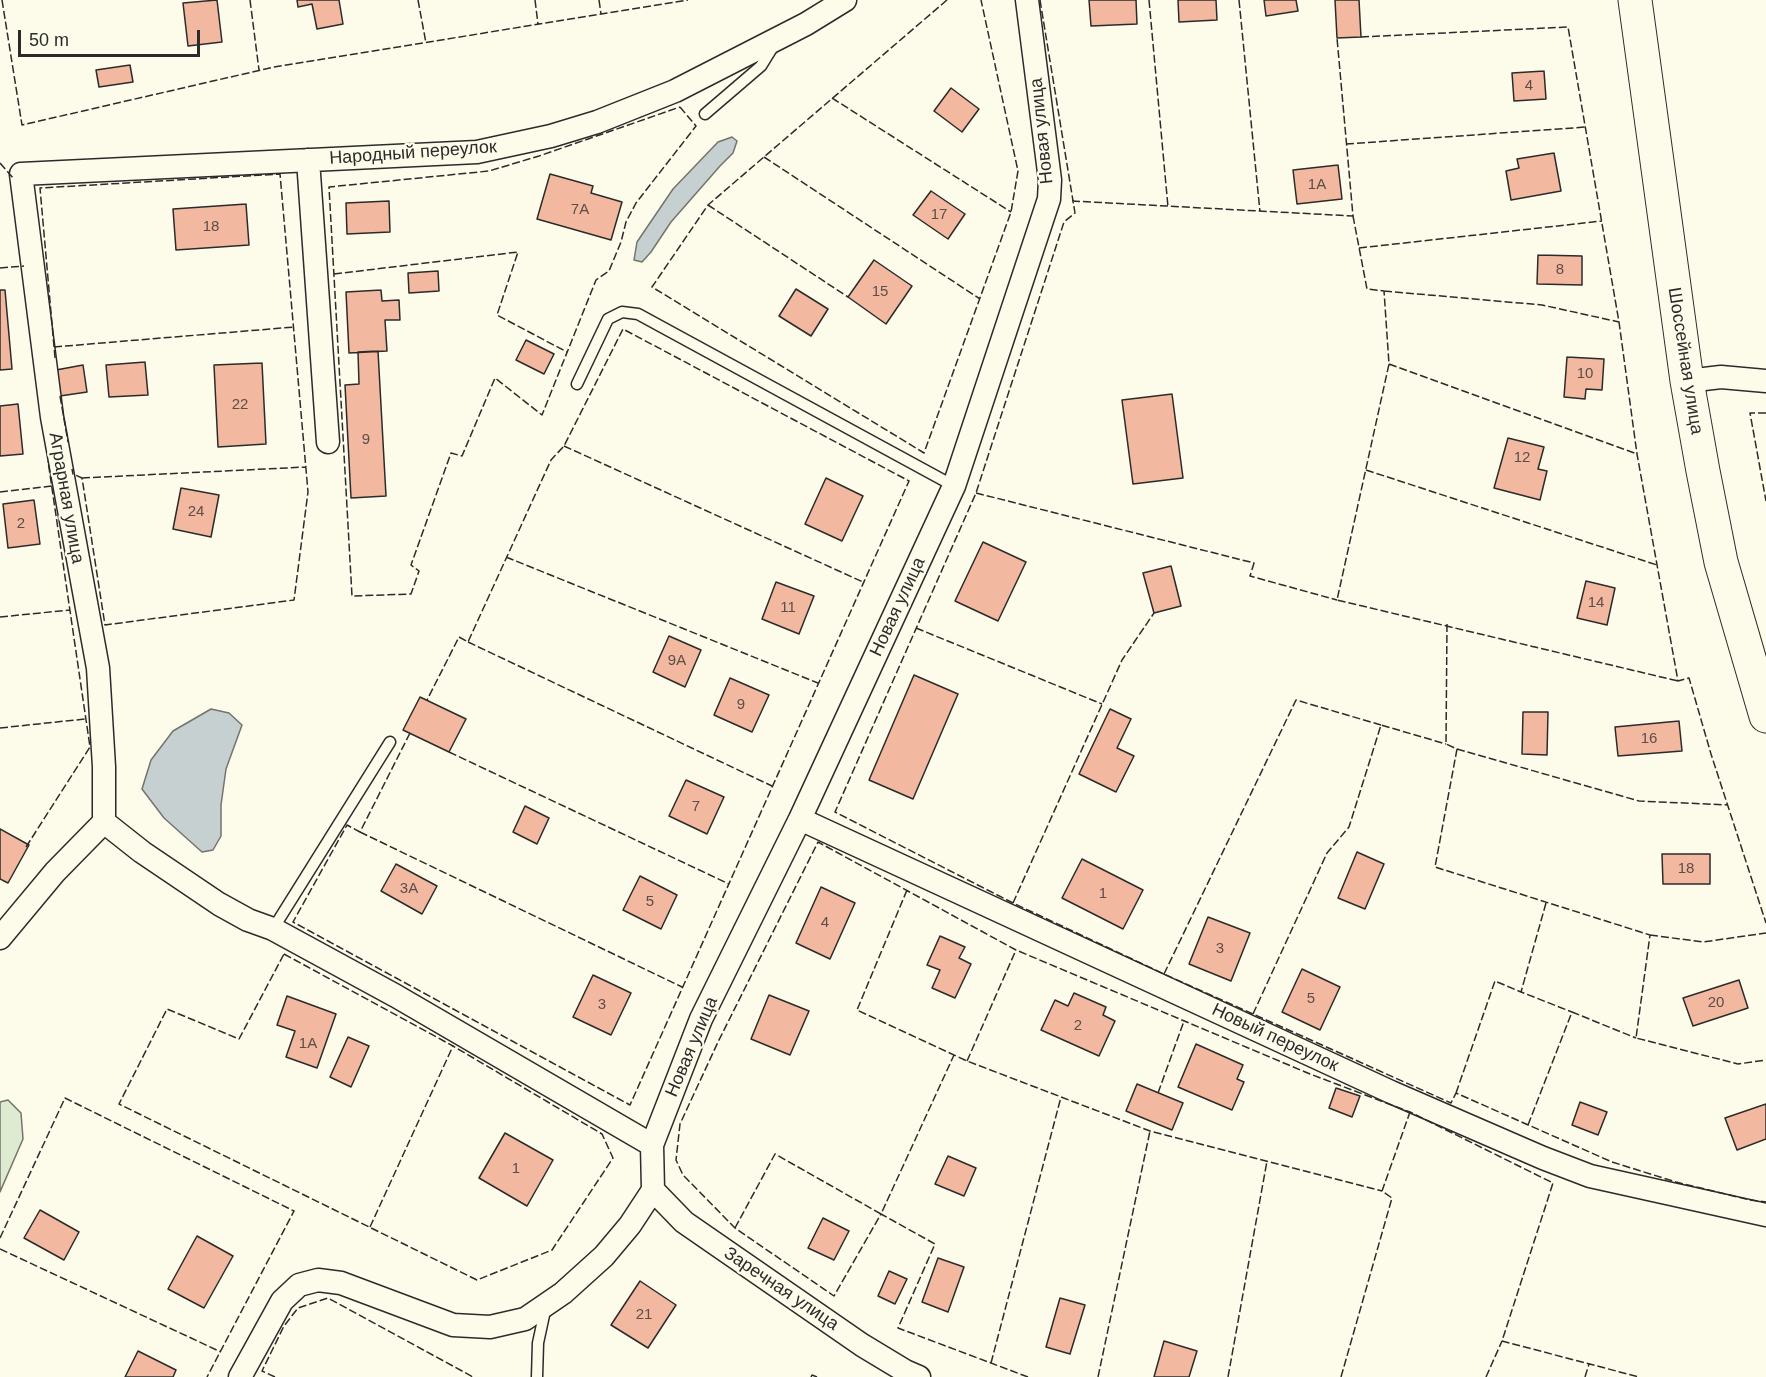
<!DOCTYPE html>
<html>
<head>
<meta charset="utf-8">
<style>
	body { margin:0 }
	#map { position:relative; width:1766px; height:1377px; overflow:hidden; background:#fdfbea; font-family:Helvetica,sans-serif }
	canvas { display:block }
	.scale { position:absolute; left:18px; top:30px; width:182px; height:27px; box-sizing:border-box; border:3px solid #2b2b2b; border-top:0; padding-left:8px; font-size:18px; line-height:21px; white-space:nowrap; color:#2b2b2b; -webkit-text-stroke:4px #fdfbea; paint-order:stroke }
</style>
</head>
<body>
<div id="map">
<canvas width="1766" height="1377"></canvas>
<div class="scale">50 m</div>
</div>
<script>
const c = document.querySelector('canvas').getContext('2d');
c.lineJoin = 'round';
function fill(path, color) { c.fillStyle = color; c.fill(path, 'evenodd'); }
const shape = rows => new Path2D(rows.map(r => 'M' + r).join(''));
function stroke(path, color, width, dash) { c.strokeStyle = color; c.lineWidth = width; c.lineCap = dash ? 'butt' : 'round'; c.setLineDash(dash || []); c.stroke(path); }
function write(font, color, halo, rows, align = 'center') {
  c.font = font + ' Helvetica,sans-serif'; c.lineWidth = 4.5; c.setLineDash([]); c.textBaseline = 'middle'; c.strokeStyle = halo; c.fillStyle = color; for (const [text, x, y, turn = 0] of rows) {
    c.save(); c.translate(x, y); c.rotate((+turn || 0) * Math.PI / 180); c.textAlign = isNaN(turn) ? turn : align; if (halo) c.strokeText(text, 0, 0); c.fillText(text, 0, 0); c.restore();
  }
}
const green = shape([
	[8,1100,21,1113,23,1139,0,1192,0,1102,8,1100]
]);
fill(green, '#deebd1');
stroke(green, '#74746e', 1.5);
const water = shape([
	[732,137,737,141,733,153,720,166,671,222,651,252,642,262,634,260,637,242,673,189,718,142,732,137],
	[211,709,229,713,242,725,226,769,221,805,221,836,213,850,202,852,164,818,142,789,151,760,173,731,211,709]
]);
fill(water, '#c7d0d0');
stroke(water, '#74746e', 1.5);
const building = shape([
	[217,0,222,42,188,46,183,3,217,0],
	[297,0,339,0,343,24,317,29,312,4,298,7,297,0],
	[1089,0,1136,0,1137,24,1091,26,1089,0],
	[1178,0,1216,0,1217,20,1179,22,1178,0],
	[1264,0,1296,0,1298,11,1266,16,1264,0],
	[1335,0,1359,0,1361,37,1337,38,1335,0],
	[130,65,133,82,99,87,96,70,130,65],
	[1544,71,1546,99,1514,101,1512,73,1544,71],
	[951,88,979,109,962,132,934,111,951,88],
	[1554,153,1561,191,1511,200,1506,171,1519,168,1517,159,1554,153],
	[1338,165,1342,199,1297,204,1293,170,1338,165],
	[550,174,593,186,591,193,622,202,611,240,537,219,550,174],
	[931,191,965,214,948,239,913,215,931,191],
	[389,201,390,232,347,234,346,203,389,201],
	[246,204,249,245,176,250,173,209,246,204],
	[1538,255,1582,256,1582,285,1537,284,1538,255],
	[874,260,912,286,886,324,848,297,874,260],
	[438,271,439,291,409,293,408,273,438,271],
	[796,289,828,309,811,336,779,316,796,289],
	[0,290,5,290,12,369,0,370,0,290],
	[381,290,382,301,399,300,400,320,385,320,387,351,349,353,346,292,381,290],
	[526,340,554,354,544,374,516,360,526,340],
	[378,351,386,496,351,498,345,385,359,384,358,352,378,351],
	[1567,357,1604,359,1602,390,1586,389,1585,399,1564,397,1567,357],
	[145,362,148,395,109,397,106,365,145,362],
	[262,363,266,444,218,447,214,365,262,363],
	[83,365,87,392,60,396,56,370,83,365],
	[1172,394,1183,478,1133,484,1122,400,1172,394],
	[18,404,23,454,0,456,0,406,18,404],
	[1508,438,1544,447,1538,469,1547,471,1540,500,1494,488,1508,438],
	[826,478,863,496,842,541,805,524,826,478],
	[181,488,219,495,211,537,173,529,181,488],
	[34,500,40,544,8,548,3,504,34,500],
	[983,542,1026,562,998,621,955,601,983,542],
	[1171,566,1181,606,1154,613,1143,573,1171,566],
	[1586,581,1615,588,1607,625,1577,618,1586,581],
	[776,582,814,596,799,634,762,619,776,582],
	[669,636,701,650,685,687,653,672,669,636],
	[914,675,958,694,913,799,869,780,914,675],
	[730,678,769,695,752,732,714,715,730,678],
	[420,697,466,719,449,752,403,730,420,697],
	[1110,709,1131,719,1117,748,1134,756,1116,792,1079,774,1110,709],
	[1523,712,1548,712,1547,755,1522,754,1523,712],
	[1679,721,1682,751,1618,756,1615,727,1679,721],
	[686,780,724,797,707,834,669,816,686,780],
	[525,806,549,818,537,844,513,832,525,806],
	[0,829,29,845,8,883,0,879,0,829],
	[1357,852,1384,864,1365,909,1338,898,1357,852],
	[1662,854,1710,854,1710,884,1663,884,1662,854],
	[1082,859,1143,890,1123,929,1062,898,1082,859],
	[396,864,437,886,422,914,381,891,396,864],
	[640,876,677,895,661,929,623,910,640,876],
	[821,887,855,903,830,959,796,943,821,887],
	[1208,917,1250,933,1231,981,1189,964,1208,917],
	[940,936,965,947,959,958,971,964,955,998,932,988,940,970,927,965,940,936],
	[1302,969,1340,987,1320,1030,1282,1012,1302,969],
	[593,975,631,993,611,1035,573,1017,593,975],
	[1739,980,1748,1008,1693,1026,1683,998,1739,980],
	[1074,993,1106,1007,1103,1015,1115,1021,1099,1056,1041,1030,1055,1000,1068,1006,1074,993],
	[769,995,809,1011,790,1055,751,1039,769,995],
	[287,996,336,1014,317,1068,286,1057,295,1031,277,1025,287,996],
	[348,1037,369,1046,351,1087,330,1077,348,1037],
	[1196,1044,1243,1065,1237,1079,1244,1082,1232,1110,1178,1087,1196,1044],
	[1137,1084,1183,1103,1172,1130,1126,1111,1137,1084],
	[1336,1088,1360,1096,1352,1117,1329,1108,1336,1088],
	[1580,1102,1607,1112,1598,1135,1572,1125,1580,1102],
	[1766,1104,1766,1139,1737,1150,1725,1118,1766,1104],
	[505,1133,553,1160,527,1206,479,1178,505,1133],
	[948,1156,976,1168,964,1196,935,1184,948,1156],
	[40,1210,79,1232,64,1260,24,1238,40,1210],
	[823,1218,849,1231,834,1260,808,1248,823,1218],
	[197,1236,233,1256,204,1308,168,1289,197,1236],
	[938,1258,964,1267,948,1312,922,1302,938,1258],
	[889,1271,907,1279,895,1304,878,1296,889,1271],
	[640,1281,676,1305,648,1348,611,1325,640,1281],
	[1060,1298,1085,1305,1070,1354,1046,1347,1060,1298],
	[1164,1341,1197,1351,1189,1377,1154,1377,1164,1341],
	[138,1351,176,1370,173,1377,125,1377,138,1351]
]);
fill(building, '#f2b8a0');
stroke(building, '#2b2b2b', 1.5);
const lane = shape([
	[705,114,761,66,774,45],
	[577,384,608,319,622,312,638,314,954,486],
	[273,929,390,742],
	[537,1377,538,1343,546,1306]
]);
const street = shape([
	[308,160,328,442],
	[1687,381,1721,377,1766,381],
	[800,819,1391,1092,1543,1158,1590,1176,1766,1215],
	[104,822,104,767,98,668,52,417,21,174,477,152,551,136,597,122,675,91,806,24,845,0],
	[104,822,142,852,219,904,248,920,273,929,396,996,652,1145],
	[0,938,55,872,104,822],
	[653,1190,652,1145,701,1019,800,819,954,486,1049,199,1050,180,1027,0],
	[653,1190,684,1222,862,1345,905,1371,919,1377],
	[240,1377,282,1301,299,1285,318,1280,341,1283,453,1325,490,1327,525,1319,563,1293,604,1256,630,1225,653,1190]
]);
const primary = shape([
	[1635,0,1687,381,1703,471,1721,562,1766,716]
]);
stroke(lane, '#2b2b2b', 13);
stroke(street, '#2b2b2b', 25);
stroke(primary, '#2b2b2b', 35);
stroke(lane, '#fdfbea', 10);
stroke(street, '#fdfbea', 22);
stroke(primary, '#fdfbea', 33);
stroke(shape([
	[2,0,22,125,274,67,688,0],
	[250,0,259,70],
	[418,0,426,43],
	[535,0,538,24],
	[599,0,601,14],
	[947,0,708,205,652,287,924,453,1011,212,1018,171,981,0],
	[1040,0,1075,213,1064,222,976,493,835,812,1013,903,1164,974,1451,1103,1456,1093,1612,1162,1676,1182,1750,1200,1766,1202],
	[1149,0,1168,207],
	[1239,0,1260,212],
	[1361,37,1568,27,1619,322,1637,454,1678,681,1689,678,1711,754,1766,923],
	[832,98,1011,212],
	[680,107,696,126,636,203,626,222,621,242,609,271,596,280,542,415,495,378,462,456,451,453,411,565,419,571,411,594,352,596,329,187,489,171,539,156,680,107],
	[1346,144,1586,127],
	[764,157,980,299],
	[0,163,13,178],
	[1072,201,1353,216,1337,38],
	[708,205,848,297],
	[1353,216,1367,289,1384,291,1389,364,1337,600,1678,681],
	[1359,248,1602,221],
	[0,268,24,266],
	[334,274,518,252,497,315,567,352],
	[1384,291,1542,305,1619,322],
	[54,347,294,327],
	[55,358,40,188,280,174,308,492,294,600,105,625,82,478,73,474,72,469],
	[1389,364,1637,454],
	[60,396,68,442],
	[1766,413,1750,413,1766,501],
	[564,446,863,582],
	[1366,470,1657,565],
	[82,478,306,467],
	[0,492,52,486],
	[976,493,1254,563,1250,576,1337,600],
	[506,557,818,683],
	[0,617,70,610],
	[1447,624,1446,744,1457,749,1435,867,1650,935,1636,1038,1738,1064,1766,1060],
	[916,628,1102,704],
	[468,642,772,786],
	[0,728,85,719],
	[410,733,360,832,347,825,293,922,630,1105,909,481,623,329,564,446,551,460,468,642,459,637,427,700],
	[1457,749,1639,801,1728,805],
	[449,752,729,884],
	[360,832,682,987],
	[26,847,90,747,48,461],
	[907,890,857,1010,967,1061,1150,1131,1382,1191],
	[1013,903,1122,660,1154,613],
	[1546,903,1521,992,1572,1012],
	[1650,935,1703,942,1766,933],
	[284,954,453,1046,602,1134,613,1158,552,1250,477,1280,119,1104,167,1009,239,1039,284,954],
	[1164,974,1296,700,1381,725],
	[1253,1014,1327,853,1349,827,1381,725,1446,744],
	[967,1061,1016,950],
	[1158,1093,1184,1021],
	[1456,1093,1495,981,1521,992],
	[1528,1125,1572,1012,1636,1038],
	[370,1227,453,1046],
	[735,1228,775,1154,881,1214,954,1055],
	[0,1238,65,1098,294,1211,207,1377],
	[0,1249,221,1352],
	[991,1363,1061,1097],
	[275,1377,262,1371,284,1326,298,1308,328,1298,473,1377],
	[811,1377,812,1375,817,1377],
	[1028,1377,898,1328,935,1244,881,1214,834,1296,735,1228,683,1175,676,1160,680,1124,718,1042,818,842,1016,950,1310,1074,1410,1112,1553,1183,1502,1341,1639,1377],
	[1098,1377,1150,1131],
	[1228,1377,1267,1161],
	[1341,1377,1392,1198,1382,1191,1410,1112],
	[1486,1377,1502,1341],
	[1585,1377,1589,1364]
]), '#2b2b2b', 1.5, [8, 3]);
write('15px', '#5d4e48', null, [
	["4",1529,86],
	["1А",1317,185],
	["7А",580,210],
	["17",939,215],
	["18",211,227],
	["8",1560,270],
	["15",880,292],
	["10",1585,374],
	["22",240,405],
	["9",366,440],
	["12",1522,458],
	["24",196,512],
	["2",21,524],
	["14",1596,603],
	["11",788,608],
	["9А",677,661],
	["9",741,705],
	["16",1649,739],
	["7",696,807],
	["18",1686,869],
	["3А",409,889],
	["1",1103,894],
	["5",650,902],
	["4",825,923],
	["3",1220,949],
	["5",1311,999],
	["20",1716,1003],
	["3",602,1005],
	["2",1078,1026],
	["1А",308,1044],
	["1",516,1169],
	["21",644,1315]
]);
write('18px', '#2b2b2b', '#fdfbea', [
	["Новая улица",1042,131,-96],
	["Народный переулок",413,153,-4],
	["Шоссейная улица",1685,361,81],
	["Аграрная улица",66,498,80],
	["Новая улица",898,607,-65],
	["Новый переулок",1275,1038,25],
	["Новая улица",692,1047,-67],
	["Заречная улица",781,1289,34]
]);
</script>
</body>
</html>
